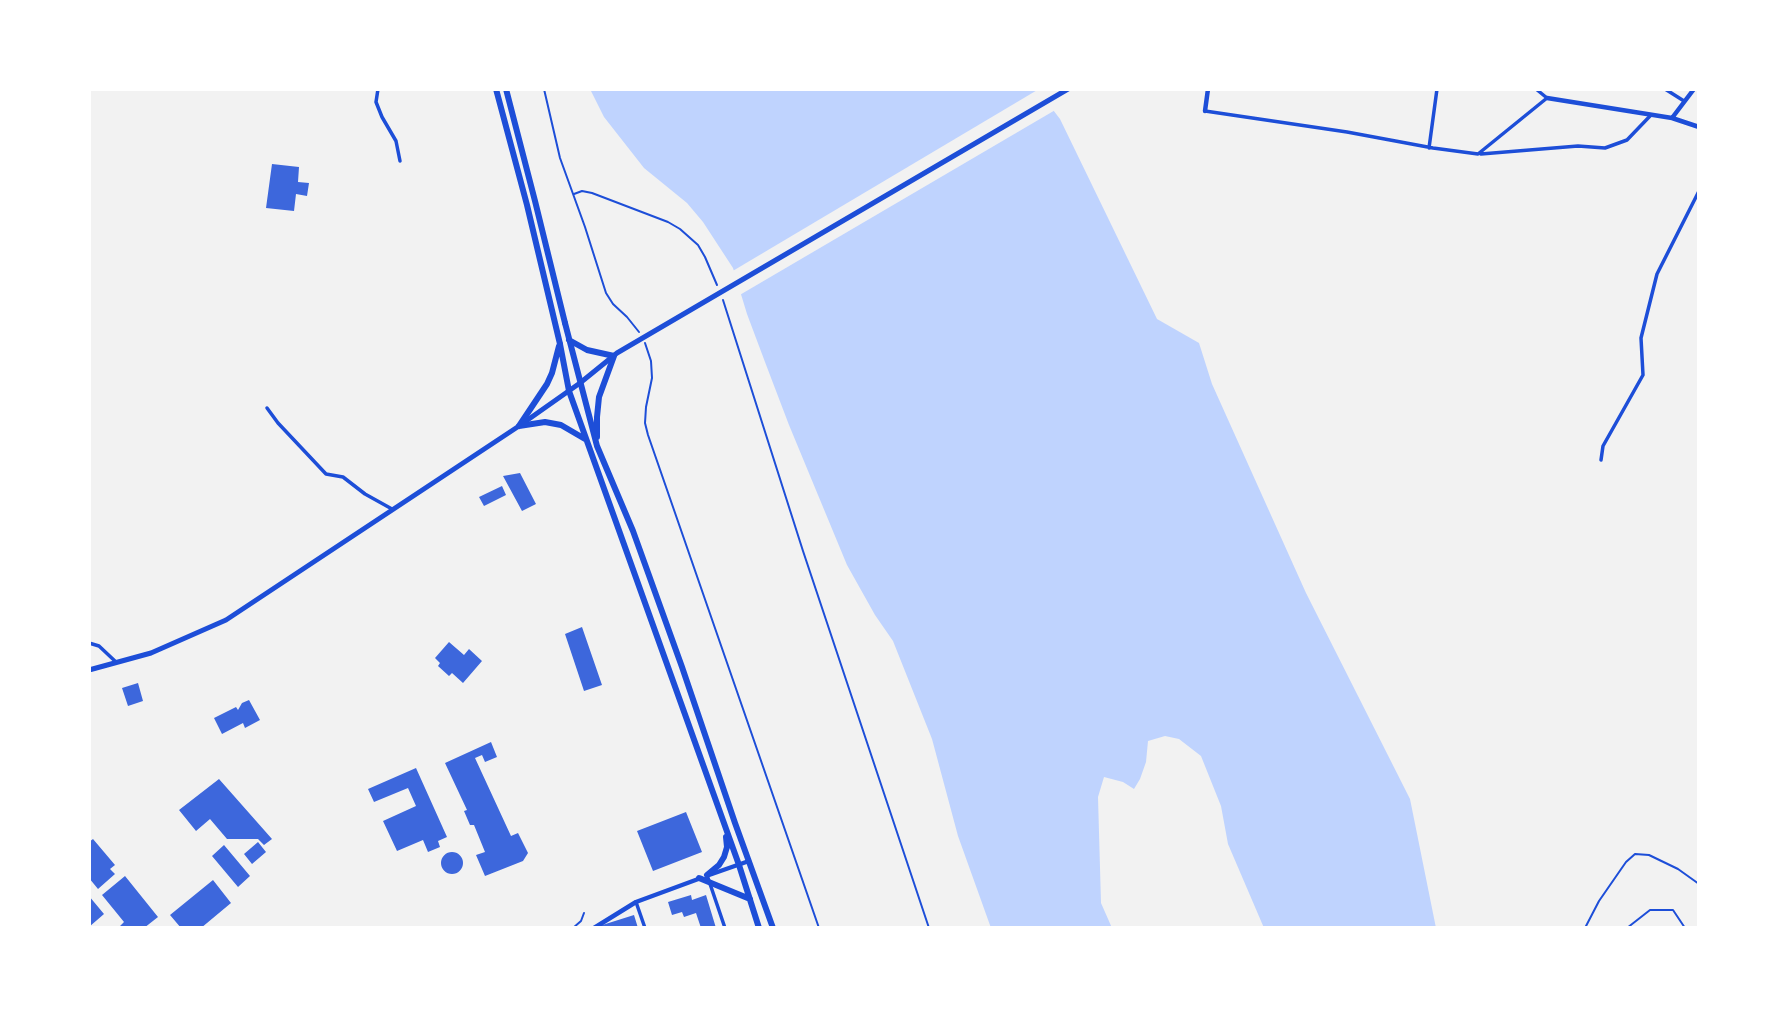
<!DOCTYPE html>
<html>
<head>
<meta charset="utf-8">
<style>
	body { margin:0 }
	#map { position:relative; width:1788px; height:1017px; overflow:hidden; background:#f2f2f2; font-family:Commissioner,sans-serif }
	canvas { display:block }
	.frame { position:absolute; inset:0; border:91px solid #fff; pointer-events:none }
</style>
</head>
<body>
<div id="map">
<canvas width="1788" height="1017"></canvas>
<div class="frame"></div>
</div>
<script>
const c = document.querySelector('canvas').getContext('2d');
c.lineJoin = 'round';
function fill(path, color) { c.fillStyle = color; c.fill(path, 'evenodd'); }
const shape = rows => new Path2D(rows.map(r => 'M' + r).join(''));
function stroke(path, color, width, dash) { c.strokeStyle = color; c.lineWidth = width; c.lineCap = dash ? 'butt' : 'round'; c.setLineDash(dash || []); c.stroke(path); }
fill(shape([
	[590,89,1037,89,1060,119,1157,319,1199,343,1212,384,1306,593,1410,799,1436,928,1264,928,1228,844,1221,806,1201,756,1179,739,1165,736,1148,741,1146,762,1140,779,1134,789,1123,782,1104,777,1098,797,1101,903,1112,928,991,928,958,836,932,739,893,641,875,615,847,565,789,425,765,362,747,314,733,268,703,222,687,203,644,168,604,117]
]), '#bfd3fe');
fill(shape([
	[1039,89,1041,89,1057,109,738,296,731,272]
]), '#f2f2f2');
fill(shape([
	[272,164,299,167,298,182,309,183,307,196,296,194,294,211,266,208],
	[520,473,536,504,522,511,503,476],
	[502,486,506,495,484,506,479,497],
	[582,627,602,685,584,691,565,634],
	[449,642,464,655,469,649,482,661,463,683,452,673,449,676,438,666,440,663,435,658],
	[138,683,143,701,128,706,122,688],
	[249,700,260,720,245,728,243,723,222,734,214,718,236,707,238,710,242,703],
	[491,742,497,757,485,762,482,755,475,758,511,836,518,833,528,853,523,861,485,876,476,855,485,852,474,825,470,825,464,811,467,810,445,763],
	[416,768,447,837,438,841,440,847,428,852,423,840,397,851,383,821,416,806,408,788,374,802,368,789],
	[219,779,272,839,264,845,258,839,227,839,210,819,196,831,179,810],
	[686,812,702,852,653,871,637,831],
	[93,839,115,865,110,869,115,874,98,889,89,878,89,842],
	[258,842,266,852,252,864,244,854],
	[224,845,250,876,238,887,212,856],
	'441 863a11 11 0 1 1 22 0a11 11 0 1 1-22 0Z',
	[125,876,158,917,144,928,118,928,124,922,102,895],
	[213,880,231,903,201,928,181,928,170,915],
	[691,895,692,900,706,895,716,928,701,928,696,913,684,917,682,912,672,915,668,902],
	[89,896,104,914,89,927],
	[634,915,638,928,597,928,596,927]
]), '#3d67dc');
stroke(shape([
	[544,89,560,158,585,227,606,293,613,304,627,317,639,332],
	[574,194,582,191,592,193,668,222,680,229,698,245,705,257,717,285],
	[723,300,803,551,929,928],
	[645,343,651,361,652,378,646,407,645,423,648,435,819,928],
	[573,928,581,921,584,913],
	[1585,928,1599,901,1626,862,1635,854,1649,855,1678,869,1699,884],
	[1627,928,1650,910,1673,910,1685,928]
]), '#1d4ed8', 2);
stroke(shape([
	[378,89,376,102,382,117,396,141,400,161],
	[1665,89,1684,101],
	[1205,111,1347,132,1433,148,1478,154,1547,98,1536,89],
	[1429,148,1437,89],
	[1481,154,1578,146,1605,148,1627,140,1651,115],
	[267,408,278,423,326,474,343,477,365,494,392,509],
	[1601,460,1603,446,1643,375,1641,338,1657,274,1699,191],
	[89,643,99,646,116,662],
	[707,875,725,928],
	[636,902,645,928]
]), '#1d4ed8', 3.5);
stroke(shape([
	[1547,98,1672,118,1699,127],
	[1205,111,1208,89],
	[1672,118,1694,89],
	[709,875,749,861],
	[594,928,636,902,701,878]
]), '#1d4ed8', 4.5);
stroke(shape([
	[89,670,151,653,226,620,519,426,580,383,617,353,1068,89]
]), '#1d4ed8', 5);
stroke(shape([
	[565,323,597,446,633,531,682,667,735,823,773,928],
	[569,340,587,350,614,356,599,397,597,417,597,437],
	[560,344,569,391,739,865,759,928],
	[519,426,547,384,552,373,559,346],
	[519,426,545,422,561,425,585,439],
	[707,875,719,865,724,857,727,847,726,837],
	[699,878,750,899]
]), '#1d4ed8', 6);
stroke(shape([
	[496,89,527,205,560,344],
	[506,89,535,201,565,323]
]), '#1d4ed8', 6);
</script>
</body>
</html>
